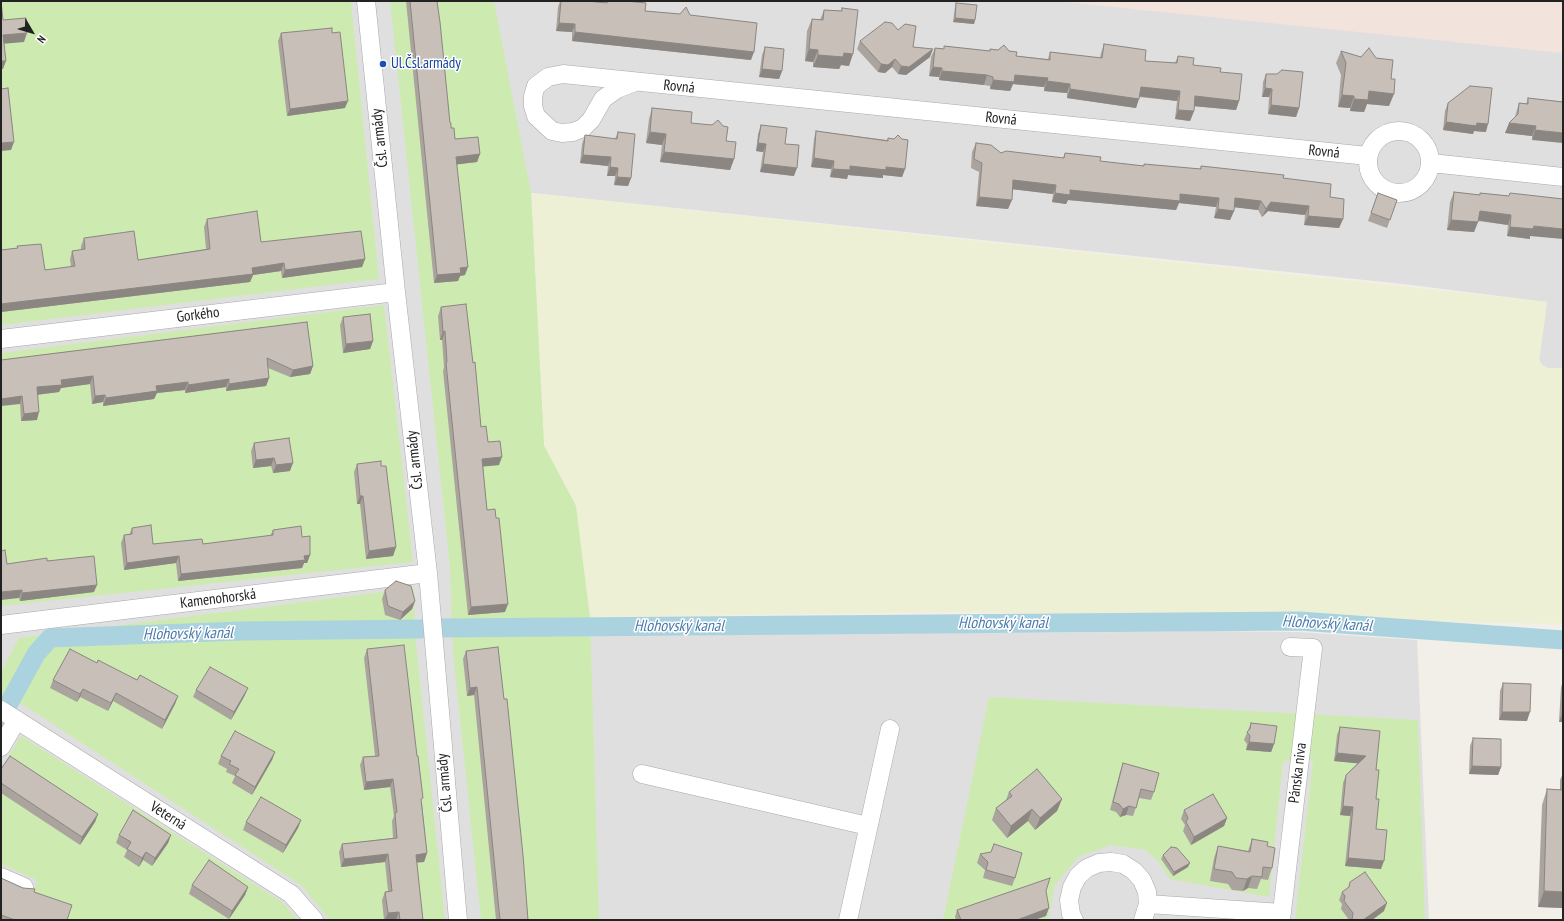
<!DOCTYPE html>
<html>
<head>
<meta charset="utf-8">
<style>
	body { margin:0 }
	#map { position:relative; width:1564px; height:921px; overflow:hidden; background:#f2efe9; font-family:"PT Sans Narrow",sans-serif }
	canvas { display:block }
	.frame { position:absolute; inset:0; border:2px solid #222; pointer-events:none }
	.north { position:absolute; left:12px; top:12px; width:40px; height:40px; -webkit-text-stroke:3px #fff; paint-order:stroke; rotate:128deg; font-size:11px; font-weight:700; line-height:16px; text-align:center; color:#222 }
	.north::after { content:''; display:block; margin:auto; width:14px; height:18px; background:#222; clip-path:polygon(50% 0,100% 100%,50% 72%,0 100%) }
</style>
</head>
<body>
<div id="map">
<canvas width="1564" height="921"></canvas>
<div class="frame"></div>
<div class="north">N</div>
</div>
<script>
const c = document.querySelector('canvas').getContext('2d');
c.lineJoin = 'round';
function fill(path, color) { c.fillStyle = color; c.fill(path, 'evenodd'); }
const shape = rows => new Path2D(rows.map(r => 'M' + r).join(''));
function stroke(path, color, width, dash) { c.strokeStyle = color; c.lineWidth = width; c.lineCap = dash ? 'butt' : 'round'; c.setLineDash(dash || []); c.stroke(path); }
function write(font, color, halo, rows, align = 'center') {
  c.font = font + ' "PT Sans Narrow",sans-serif'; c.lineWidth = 3; c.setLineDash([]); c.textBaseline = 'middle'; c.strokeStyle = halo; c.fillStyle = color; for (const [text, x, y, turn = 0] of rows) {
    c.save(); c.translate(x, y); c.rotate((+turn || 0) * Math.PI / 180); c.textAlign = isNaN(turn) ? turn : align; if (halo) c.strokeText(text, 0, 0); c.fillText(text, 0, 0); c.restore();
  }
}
fill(shape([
	[1,1,1563,1,1563,368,1548,368,1543,366,1539,360,1547,302,1403,284,532,193,576,506,590,633,1045,633,1208,631,1299,632,1417,640,1429,920,1,920]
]), '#e0dfdf');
fill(shape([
	[1055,1,1563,1,1563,53]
]), '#f3e3dd');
fill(shape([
	[531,193,1547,302,1539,360,1543,366,1548,368,1563,368,1563,624,960,612,590,617,576,506,544,446]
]), '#eef0d5');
fill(shape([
	[1,1,351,1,379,279,1,325],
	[390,1,494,1,531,193,544,446,576,506,590,617,599,920,481,920,453,653,450,568],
	[384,305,413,562,1,606,1,353],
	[414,588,415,634,445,920,330,920,301,885,25,706,1,695,1,672,19,638],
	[989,697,1418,720,1425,920,1295,920,1313,760,1283,761,1269,897,1170,879,1158,861,1145,850,1111,845,1078,857,1055,885,1048,920,943,920],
	[21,736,282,902,298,920,25,920,37,880,1,864,1,769]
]), '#cdebb0');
stroke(shape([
	[442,628,1300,621,1563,640],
	[1,718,36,654,50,638,241,631,421,629]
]), '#aad3df', 19);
const minor = shape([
	[366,1,396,292,428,573,458,920],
	[635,82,617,89,603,99,591,120,583,128,573,132,562,133,552,131,536,116,533,106,533,96,536,86,548,77,563,74,1368,156],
	'1368 162a31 31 0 1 1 62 0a31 31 0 1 1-62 0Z',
	[1431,163,1563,177],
	[1,339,396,292],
	[1,625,428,573],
	[1,710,291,894,314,920],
	[1,747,17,720],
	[642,774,868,826],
	[1,877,24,887],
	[1148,904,1282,913],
	[848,920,890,729],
	[1074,920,1071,914,1069,900,1072,887,1078,876,1087,868,1099,863,1111,862,1123,864,1134,871,1142,880,1147,892,1148,904,1143,920],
	[1281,920,1313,648,1290,647]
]);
stroke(minor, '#a9a9a9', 19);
stroke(minor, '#fff', 18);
fill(shape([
	[406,1,437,1,450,123,455,139,480,154,477,162,456,164,465,275,460,276,458,281,434,283],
	[560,1,587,1,606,3,607,1,626,1,645,11,690,15,751,60,572,41,572,32,556,31,558,7],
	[956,3,975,20,974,24,953,22,955,7],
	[842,8,849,66,841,65,839,69,813,67,813,62,805,61,807,31,812,19,820,20,824,10,841,11],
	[898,30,913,47,930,57,906,75,898,74,892,67,885,73,878,72,857,49,860,41],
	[281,33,332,33,345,108,287,116,278,41],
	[1104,44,1145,61,1175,63,1178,56,1193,65,1220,72,1239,101,1236,110,1194,106,1194,111,1190,121,1175,119,1177,101,1139,97,1136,108,1067,98,1067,93,1044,91,1044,87,1013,84,1010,91,990,89,990,86,984,85,939,80,939,77,929,76,931,57,935,48,944,49,944,46,989,51,990,49,1009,51,1016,56,1048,59,1050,52,1100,58,1101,53],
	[765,47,782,71,779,79,759,77,762,55],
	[1341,51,1361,57,1376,58,1391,79,1389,106,1367,104,1364,112,1350,111,1350,108,1338,107,1341,75,1336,63],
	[1266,74,1299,108,1296,117,1268,114,1269,97,1262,97,1263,82],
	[1528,98,1563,102,1532,140,1532,136,1505,133,1515,117,1516,113,1519,103,1526,104],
	[1448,103,1486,132,1474,131,1473,134,1443,130,1445,111],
	[652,108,691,123,726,141,734,159,730,170,660,162,662,145,646,143,649,119],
	[761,125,785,144,794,176,760,172,763,152,756,151,758,134],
	[816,131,887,140,888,138,905,169,902,177,883,175,883,178,848,175,847,179,830,177,831,169,811,167,814,139],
	[618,132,631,178,628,186,614,185,615,176,607,176,608,166,580,163,582,144,585,135,615,139],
	[976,143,1001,153,1063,158,1065,153,1100,161,1144,166,1144,164,1200,169,1201,166,1283,178,1330,197,1343,219,1339,228,1304,225,1305,215,1268,211,1262,217,1258,210,1234,207,1234,211,1230,220,1214,218,1216,207,1179,203,1176,210,1068,200,1066,204,1052,202,1053,194,1013,189,1008,209,976,206,979,172,971,168,972,152],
	[1454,192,1480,195,1480,193,1509,196,1510,193,1530,236,1530,239,1507,236,1508,225,1478,221,1474,232,1447,230,1450,202],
	[1378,193,1397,200,1387,228,1368,221],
	[207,219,261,242,365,259,362,267,282,278,281,271,253,275,250,282,1,312,1,250,17,248,17,246,45,270,71,267,70,259,72,251,81,250,81,246,84,238,138,260,206,249,204,227],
	[441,307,473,363,481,427,488,442,499,465,483,466,487,510,505,612,468,615,443,371,444,367,442,340,440,340,438,316],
	[343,317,373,341,370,349,343,353,340,325],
	[307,322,313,366,310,374,290,377,268,368,269,378,266,386,226,391,226,387,185,393,185,390,157,393,154,399,103,406,103,402,92,404,90,384,61,388,59,392,37,395,37,420,21,421,20,404,1,360],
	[289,438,290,471,273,473,271,466,253,468,251,451,254,443],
	[357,464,381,466,396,547,393,556,366,559,360,504,357,504,354,472],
	[132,528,153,544,203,544,270,536,273,530,302,537,310,555,307,563,304,563,302,568,178,581,176,563,124,570,121,543,124,535,129,535],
	[47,561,94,592,20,601,19,598,7,564],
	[385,590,415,601,412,609,400,620,385,615,382,599],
	[498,647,528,920,496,920,474,695,467,696,463,659,466,651],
	[367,649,422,804,427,853,424,862,416,862,423,920,384,920,382,900,385,892,388,891,385,862,341,867,339,852,342,844,393,838,392,821,394,816,390,787,364,790,360,765,363,757,375,756,364,658],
	[97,663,178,696,175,704,162,729,113,701,108,711,80,697,77,702,50,688,53,680],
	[1563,681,1563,722,1559,722,1561,687],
	[1503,683,1527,721,1499,720,1500,691],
	[196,690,245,695,231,720,193,697],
	[1251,723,1274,744,1271,752,1246,750,1247,744,1244,740],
	[1340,727,1376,770,1376,829,1381,869,1345,866,1350,816,1340,815,1343,783,1346,775,1358,763,1334,761,1337,735],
	[1473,738,1501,767,1498,775,1469,774,1470,746],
	[275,752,272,760,252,795,232,783,235,776,226,772,227,769,218,764,221,756],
	[1123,763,1154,792,1151,800,1139,798,1133,816,1126,815,1120,817,1116,812,1110,810,1120,772],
	[1,769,98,814,95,822,80,845,1,793],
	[1563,773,1563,908,1538,907,1542,805,1547,789,1560,790,1560,780],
	[1009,792,1062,799,1057,811,1035,830,1028,821,1007,838,992,820,996,808,1006,800],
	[1184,810,1227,818,1224,826,1191,845,1183,831,1185,825,1181,819],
	[301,820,298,828,283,853,243,830,246,822],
	[119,835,171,835,168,843,152,866,143,860,139,867,124,857,127,850,116,843],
	[1252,839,1267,846,1272,868,1268,880,1261,879,1257,889,1248,888,1243,891,1232,890,1228,884,1210,881,1214,858,1218,846,1248,851],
	[994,844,1015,878,1012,886,983,878,985,870,977,863,980,854,991,852],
	[1163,855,1188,867,1173,876,1161,859],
	[1,878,23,888,34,892,67,920,1,920],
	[1350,882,1384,911,1372,920,1349,920,1341,909,1342,904,1339,900,1342,892,1348,888],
	[192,885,248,887,245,895,229,919,189,894],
	[1046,891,1046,916,1034,920,956,920,955,917,957,910]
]), '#aba49e');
fill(shape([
	[955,18,975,20,974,24,953,22],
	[559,23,575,24,572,32,556,31],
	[575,32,754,52,751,60,572,41],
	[27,33,24,42,1,44,3,35],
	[809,49,818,50,813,62,805,61],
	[933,49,930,57,906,75,898,74,901,66],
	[844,53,853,54,849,66,841,65,839,69,813,67,818,55],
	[895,59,892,67,885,73,878,72,881,64],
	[1,61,6,61,3,69,1,69],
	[933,67,942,68,939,77,929,76],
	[762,69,782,71,779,79,759,77],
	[942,71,987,75,984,85,939,80],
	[1015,75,1048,78,1044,87,1013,84,1010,91,990,89,993,80],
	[1047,81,1070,84,1067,93,1044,91],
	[1141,87,1180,91,1177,101,1137,96],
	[1265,88,1272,89,1269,97,1262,97],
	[1070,89,1139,99,1136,108,1067,98],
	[1369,91,1394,94,1389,106,1367,104,1364,112,1350,111,1354,99],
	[1342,95,1354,96,1350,108,1338,107],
	[1195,96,1239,101,1236,110,1192,106],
	[348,101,345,108,287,116,290,109],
	[1271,105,1299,108,1296,117,1268,114],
	[1178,110,1194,111,1190,121,1175,119],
	[1446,122,1477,123,1488,124,1486,132,1474,131,1473,134,1443,130],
	[1509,123,1536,126,1532,136,1505,133],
	[1535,130,1563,133,1563,143,1532,140],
	[650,132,666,134,662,145,646,143],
	[14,142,11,150,1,151,1,143],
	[758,143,766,144,763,152,756,151],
	[664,152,734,159,730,170,660,162],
	[480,154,477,162,453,165,456,157],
	[583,155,611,157,608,166,580,163],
	[814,158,834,161,831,169,811,167],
	[763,164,797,168,794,176,760,172],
	[850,166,886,167,905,169,902,177,883,175,883,178,848,175,847,179,830,177,833,169],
	[610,167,618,168,615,176,607,176],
	[617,177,631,178,628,186,614,185],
	[1013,180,1056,185,1053,194,1010,189],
	[1070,190,1180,194,1219,198,1216,207,1179,203,1176,210,1068,200,1066,204,1052,202,1055,193],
	[979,197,1012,200,1008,209,976,206],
	[1235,198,1261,201,1258,210,1232,207],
	[1271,202,1309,206,1305,215,1268,211,1262,217,1266,209],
	[1218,209,1234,211,1230,220,1214,218],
	[1480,211,1511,215,1508,225,1476,220],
	[1308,216,1343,219,1339,228,1304,225],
	[1451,220,1478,222,1474,232,1447,230],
	[1534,226,1563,229,1563,239,1530,236,1530,239,1507,236,1510,227],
	[365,259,362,267,282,278,285,270],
	[284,263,281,271,253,275,250,282,1,312,1,304],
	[468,267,465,275,460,276,458,281,434,283,437,275,460,268],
	[445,331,442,340,440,340,443,332],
	[373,341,370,349,343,353,346,344],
	[313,366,310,374,290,377,293,370],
	[93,376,90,384,61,388,59,392,34,395,37,387,61,380],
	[269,378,266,386,226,391,229,384],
	[229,379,226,387,185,393,188,385],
	[188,382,185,390,157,393,154,399,103,406,106,398,156,386],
	[105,395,103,402,92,404,95,396],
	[22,396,20,404,1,406,1,399],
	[39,412,37,420,21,421,24,414],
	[502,457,499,465,479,467,482,459],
	[274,458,271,466,253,468,256,460],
	[293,463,290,471,273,473,276,465],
	[360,496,363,496,360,504,357,504],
	[396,547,393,556,366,559,369,551],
	[310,555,307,563,304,563,302,568,178,581,181,574],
	[179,556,176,563,124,570,127,563],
	[97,585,94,592,20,601,22,593],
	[22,590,19,598,1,600,1,592],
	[415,601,412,609,400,620,403,612],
	[508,604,505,612,468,615,471,607],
	[477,687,474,695,467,696,470,688],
	[248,688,245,695,231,720,234,712],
	[83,689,80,697,77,702,80,694],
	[116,693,113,701,108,711,111,703],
	[178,696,175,704,162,729,165,720],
	[1502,712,1530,712,1527,721,1499,720],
	[1563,712,1563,722,1559,722],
	[1249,742,1274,744,1271,752,1246,750],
	[275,752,272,760,252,795,255,787],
	[1337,753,1366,756,1363,764,1334,761],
	[1472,766,1501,767,1498,775,1469,774],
	[393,779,390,787,364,790,366,782],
	[1062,799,1057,811,1035,830,1040,818],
	[1129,806,1126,815,1120,817,1123,809],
	[1343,806,1353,807,1350,816,1340,815],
	[1032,809,1028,821,1007,838,1011,826],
	[98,814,95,822,80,845,82,837],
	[1227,818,1224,826,1191,845,1194,837],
	[301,820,298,828,283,853,286,845],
	[171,835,168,843,152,866,155,858],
	[146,852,143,860,139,867,142,858],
	[427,853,424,862,413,863,416,855],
	[388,854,385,862,341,867,344,859],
	[1348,858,1384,861,1381,869,1345,866],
	[1190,863,1188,867,1173,876,1174,872],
	[1252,876,1248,888,1243,891,1247,879],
	[248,887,245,895,229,919,232,911],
	[1544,891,1563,892,1563,908,1538,907],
	[1387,903,1384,911,1372,920,1363,920],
	[1049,908,1046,916,1034,920,1017,920],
	[399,912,396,920,385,920,388,913]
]), '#8b8681');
const building = shape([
	[1,1,3,20,26,18,27,33,3,35,6,61,1,61,1,1],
	[410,1,437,1,440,22,450,123,451,123,451,128,454,128,455,139,478,137,480,154,456,157,468,267,460,268,461,273,437,275,410,1],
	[561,1,587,1,607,3,608,1,626,1,646,3,645,11,680,14,686,7,690,15,757,23,754,52,575,32,575,24,559,23,561,1],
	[956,3,977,5,975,20,955,18,956,3],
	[842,8,858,10,853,54,844,53,843,57,818,55,818,50,809,49,812,19,823,20,824,10,842,11,842,8],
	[885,22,892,23,898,30,905,24,916,26,913,47,933,49,909,67,901,66,895,59,888,65,881,64,860,41,885,22],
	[332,28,332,33,340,32,348,101,290,109,281,33,332,28],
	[1104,44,1146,50,1145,61,1177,63,1178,56,1194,58,1193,65,1221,68,1220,72,1242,74,1239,101,1195,96,1194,111,1178,110,1180,91,1141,87,1139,99,1070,89,1070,84,1047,81,1048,78,1015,75,1014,82,993,80,993,77,987,75,942,71,942,68,933,67,935,48,944,49,944,46,990,51,990,49,998,50,1004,45,1009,51,1017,52,1016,56,1050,60,1050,52,1102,58,1104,44],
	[765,47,784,49,782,71,762,69,765,47],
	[1369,48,1376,58,1393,60,1391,79,1395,79,1394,94,1369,91,1368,100,1354,99,1354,96,1342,95,1346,63,1341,51,1361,57,1369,48],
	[1282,70,1303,72,1299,108,1271,105,1272,89,1265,88,1266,74,1277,74,1282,70],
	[1470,86,1492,88,1488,124,1477,123,1476,126,1446,122,1448,103,1470,86],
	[8,88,14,142,1,143,1,89,8,88],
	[1528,98,1563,102,1563,133,1535,130,1536,126,1509,123,1518,114,1519,103,1528,104,1528,98],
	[652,108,692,112,691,123,712,125,718,120,723,126,728,127,726,141,736,142,734,159,664,152,666,134,650,132,652,108],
	[761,125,787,128,785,144,799,145,797,168,763,164,766,144,758,143,761,125],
	[816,131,888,141,888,138,894,139,898,135,902,139,908,140,905,169,886,167,886,170,850,166,850,170,833,169,834,161,814,158,816,131],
	[618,132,635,134,631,178,617,177,618,168,610,167,611,157,583,155,585,135,617,139,618,132],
	[976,143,991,145,1001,153,1006,151,1064,158,1065,153,1101,157,1100,161,1144,166,1144,164,1201,169,1201,166,1284,175,1283,178,1331,184,1330,197,1344,199,1343,219,1308,216,1309,206,1271,202,1266,209,1261,201,1235,198,1234,211,1218,209,1219,198,1180,194,1180,201,1070,190,1070,195,1055,193,1056,185,1013,180,1012,200,979,197,982,163,974,159,976,143],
	[1454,192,1480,195,1480,193,1509,196,1510,193,1563,199,1563,229,1534,226,1533,229,1510,227,1511,215,1480,211,1478,222,1451,220,1454,192],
	[1378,193,1397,200,1390,220,1371,213,1378,193],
	[257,211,261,242,361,231,365,259,285,270,284,263,252,268,253,274,1,304,1,250,18,248,17,246,41,244,45,270,75,266,72,251,85,249,84,238,134,231,138,260,210,249,207,219,257,211],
	[466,304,473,363,475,362,481,427,486,426,488,442,500,441,502,457,482,459,487,510,495,509,496,518,499,518,508,604,471,607,446,363,447,362,445,331,443,332,441,307,466,304],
	[370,314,373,341,346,344,343,317,370,314],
	[307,322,313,366,293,370,267,358,269,378,229,384,229,379,188,385,188,382,156,386,157,391,106,398,105,395,95,396,93,376,61,380,62,385,37,387,39,412,24,414,22,396,1,399,1,360,307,322],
	[289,438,293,463,276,465,274,458,256,460,254,443,289,438],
	[381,461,381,466,386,466,396,547,369,551,363,496,360,496,357,464,381,461],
	[151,525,153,544,202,539,203,544,273,535,273,530,301,526,302,537,310,536,310,555,304,556,305,560,181,574,179,556,127,563,124,535,132,534,132,528,151,525],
	[5,550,7,564,47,558,47,561,94,556,97,585,22,593,22,590,1,592,1,551,5,550],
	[396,581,411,586,415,601,403,612,388,606,385,590,396,581],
	[404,645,417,756,418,756,423,798,421,799,427,853,416,855,423,920,400,920,399,912,388,913,385,892,392,891,388,854,344,859,342,844,397,838,395,813,397,812,393,779,366,782,363,757,379,756,367,649,404,645],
	[498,647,504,699,507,699,523,855,528,920,500,920,477,687,470,688,466,651,498,647],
	[70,649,97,663,98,660,137,680,140,675,178,696,165,720,116,693,111,703,83,689,80,694,53,680,70,649],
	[210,667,248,688,234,712,196,690,210,667],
	[1503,683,1531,684,1530,712,1502,712,1503,683],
	[1251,723,1277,726,1274,744,1249,742,1250,736,1247,732,1250,729,1251,723],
	[1340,727,1380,731,1376,770,1379,770,1376,799,1379,799,1376,829,1387,830,1384,861,1348,858,1353,807,1343,806,1346,775,1366,756,1337,753,1340,727],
	[235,731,275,752,255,787,235,775,239,769,229,764,231,761,221,756,235,731],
	[1473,738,1501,739,1501,767,1472,766,1473,738],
	[10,756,98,814,82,837,1,783,1,769,10,756],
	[1123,763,1159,773,1154,792,1141,789,1136,808,1129,806,1123,809,1119,804,1113,802,1123,763],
	[1037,769,1062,799,1040,818,1032,809,1011,826,996,808,1012,796,1009,792,1037,769],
	[1547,789,1563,790,1563,892,1544,891,1547,789],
	[1213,794,1227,818,1194,837,1186,822,1188,818,1184,810,1213,794],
	[261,797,301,820,286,845,246,822,261,797],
	[133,810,171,835,155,858,146,852,142,858,127,849,131,842,119,835,133,810],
	[1252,839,1268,842,1267,846,1275,848,1272,868,1263,867,1262,877,1252,876,1247,879,1236,878,1232,872,1214,869,1218,846,1250,852,1252,839],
	[994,844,1022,853,1015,878,986,870,988,862,980,854,991,852,994,844],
	[1171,847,1177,848,1190,863,1174,872,1163,855,1171,847],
	[209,860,248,887,232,911,192,885,209,860],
	[1365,872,1387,903,1363,920,1352,920,1353,913,1344,901,1345,896,1342,892,1349,887,1350,882,1365,872],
	[1,878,23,888,35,889,34,892,72,905,67,920,15,920,1,915,1,878],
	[1050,878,1046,891,1049,908,1017,920,961,920,957,910,1050,878]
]);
fill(building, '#c7bfb8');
stroke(building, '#8b8681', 1);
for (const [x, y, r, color] of [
	[383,64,4,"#1a4fb4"]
]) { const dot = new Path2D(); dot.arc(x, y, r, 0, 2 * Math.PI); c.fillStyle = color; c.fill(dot); stroke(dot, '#fff', 1.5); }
write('15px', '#164399', '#fff', [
	["Ul.Čsl.armády",391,64]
], 'left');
write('15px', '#222', '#fff', [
	["Rovná",679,87,6],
	["Rovná",1001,119,6],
	["Čsl. armády",380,138,-96],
	["Rovná",1324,152,6],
	["Gorkého",198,315,-7],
	["Čsl. armády",415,460,-96],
	["Kamenohorská",218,599,-7],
	["Pánska niva",1298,773,-83],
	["Čsl. armády",445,783,-95],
	["Veterná",168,816,32]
]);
write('italic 16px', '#4a7aab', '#fff', [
	["Hlohovský kanál",1003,623],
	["Hlohovský kanál",1327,624,3],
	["Hlohovský kanál",679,626],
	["Hlohovský kanál",188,634,-1]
]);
</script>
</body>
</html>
